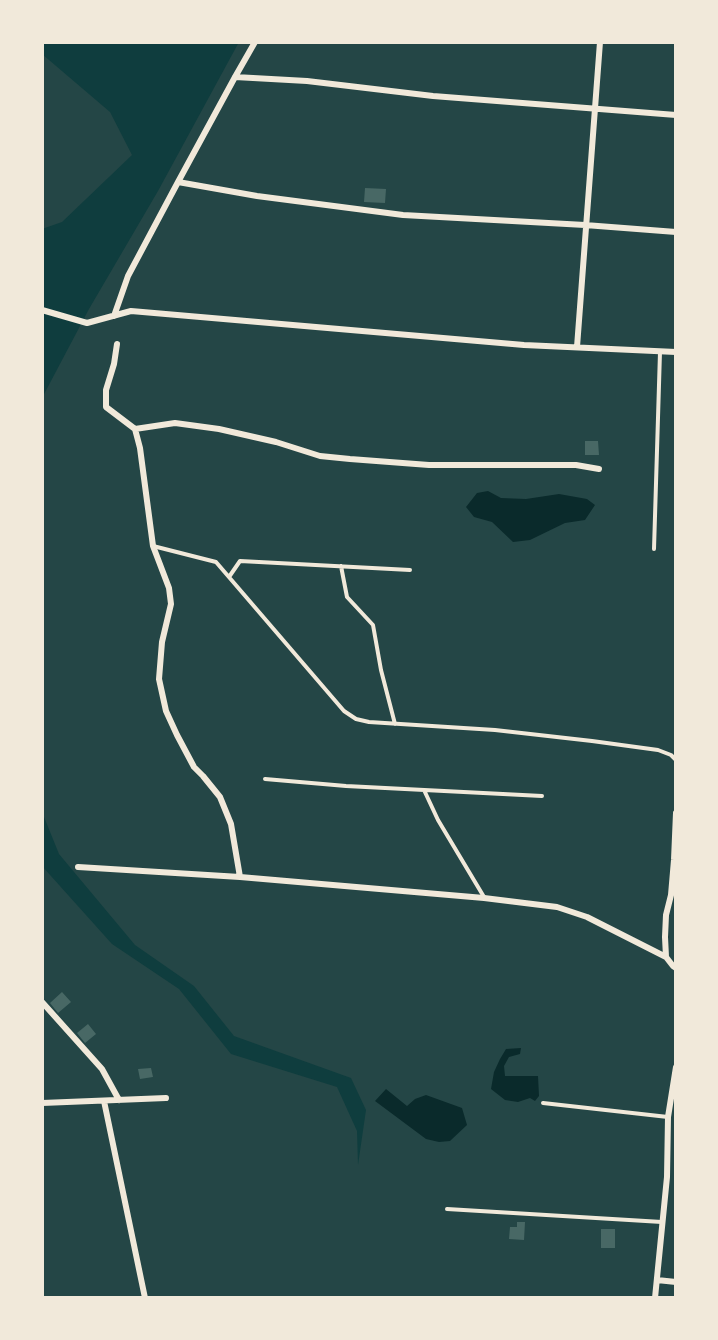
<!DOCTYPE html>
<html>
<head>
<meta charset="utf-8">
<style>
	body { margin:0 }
	#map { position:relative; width:718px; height:1340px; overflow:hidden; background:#0f3d3e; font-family:"IBM Plex Serif",serif }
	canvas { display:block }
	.frame { position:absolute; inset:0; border:44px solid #f1e9da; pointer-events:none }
</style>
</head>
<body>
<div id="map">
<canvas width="718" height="1340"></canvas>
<div class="frame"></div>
</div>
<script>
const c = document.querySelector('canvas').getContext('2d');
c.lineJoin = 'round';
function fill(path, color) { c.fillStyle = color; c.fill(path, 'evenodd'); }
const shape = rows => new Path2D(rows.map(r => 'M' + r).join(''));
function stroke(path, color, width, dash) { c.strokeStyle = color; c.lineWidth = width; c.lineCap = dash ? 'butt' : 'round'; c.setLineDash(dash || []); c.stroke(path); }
fill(shape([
	[239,42,676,42,676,1298,42,1298,42,866,112,944,179,989,231,1054,337,1087,357,1131,358,1165,366,1110,351,1078,234,1036,194,986,135,945,59,854,42,812,42,398,89,309,158,191],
	[42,54,110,112,132,155,62,222,42,229]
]), '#244646');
fill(shape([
	[488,491,501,498,526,499,559,494,587,499,595,505,585,520,565,523,530,540,513,542,492,522,474,517,466,507,477,493],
	[521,1048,520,1054,509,1057,504,1066,505,1076,538,1076,539,1096,535,1101,530,1098,518,1102,505,1100,491,1089,494,1072,500,1059,506,1049],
	[386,1089,407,1106,415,1099,426,1095,462,1108,467,1125,450,1141,439,1142,426,1139,375,1101]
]), '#0a2a2b');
fill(shape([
	[365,188,386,189,385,203,364,202],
	[585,441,598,441,599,455,585,455],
	[62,992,71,1002,58,1013,50,1003],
	[88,1024,96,1034,85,1043,77,1033],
	[151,1068,153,1077,140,1079,138,1069],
	[517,1222,525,1222,524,1240,509,1239,510,1227,517,1227],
	[601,1229,615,1229,615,1248,601,1248]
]), '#486865');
stroke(shape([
	[153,546,216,562,344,711,356,719,369,722,495,730,592,741,658,750,671,755,676,760],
	[654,549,660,352],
	[341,566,347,597,373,625,381,670,395,724],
	[229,577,240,561,410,570],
	[265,779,346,786,542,796],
	[424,790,438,820,484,897],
	[543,1103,668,1117],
	[447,1209,662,1222]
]), '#f1e9da', 4);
stroke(shape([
	[235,77,307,81,433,96,676,115],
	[178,182,257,196,403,215,585,225,676,232],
	[42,310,87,323,131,311,524,345,676,352],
	[114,316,128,276,178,182,235,77,255,42],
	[117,344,114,364,106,390,106,407,135,429,140,448,153,546,169,588,171,604,162,642,159,679,166,711,177,735,194,767,203,776,220,797,231,824,240,877],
	[577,347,600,42],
	[135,429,175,423,219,429,276,442,320,456,350,459,429,465,576,465,599,469],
	[676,813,674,860,671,895,666,915,665,937,666,957,673,966,676,968],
	[78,867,240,877,484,898,557,907,587,917,666,957],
	[42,1002,102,1069,119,1100],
	[104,1101,145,1298],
	[42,1103,166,1098],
	[657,1280,676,1282],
	[655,1298,667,1177,668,1117,676,1067]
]), '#f1e9da', 6);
</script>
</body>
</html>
